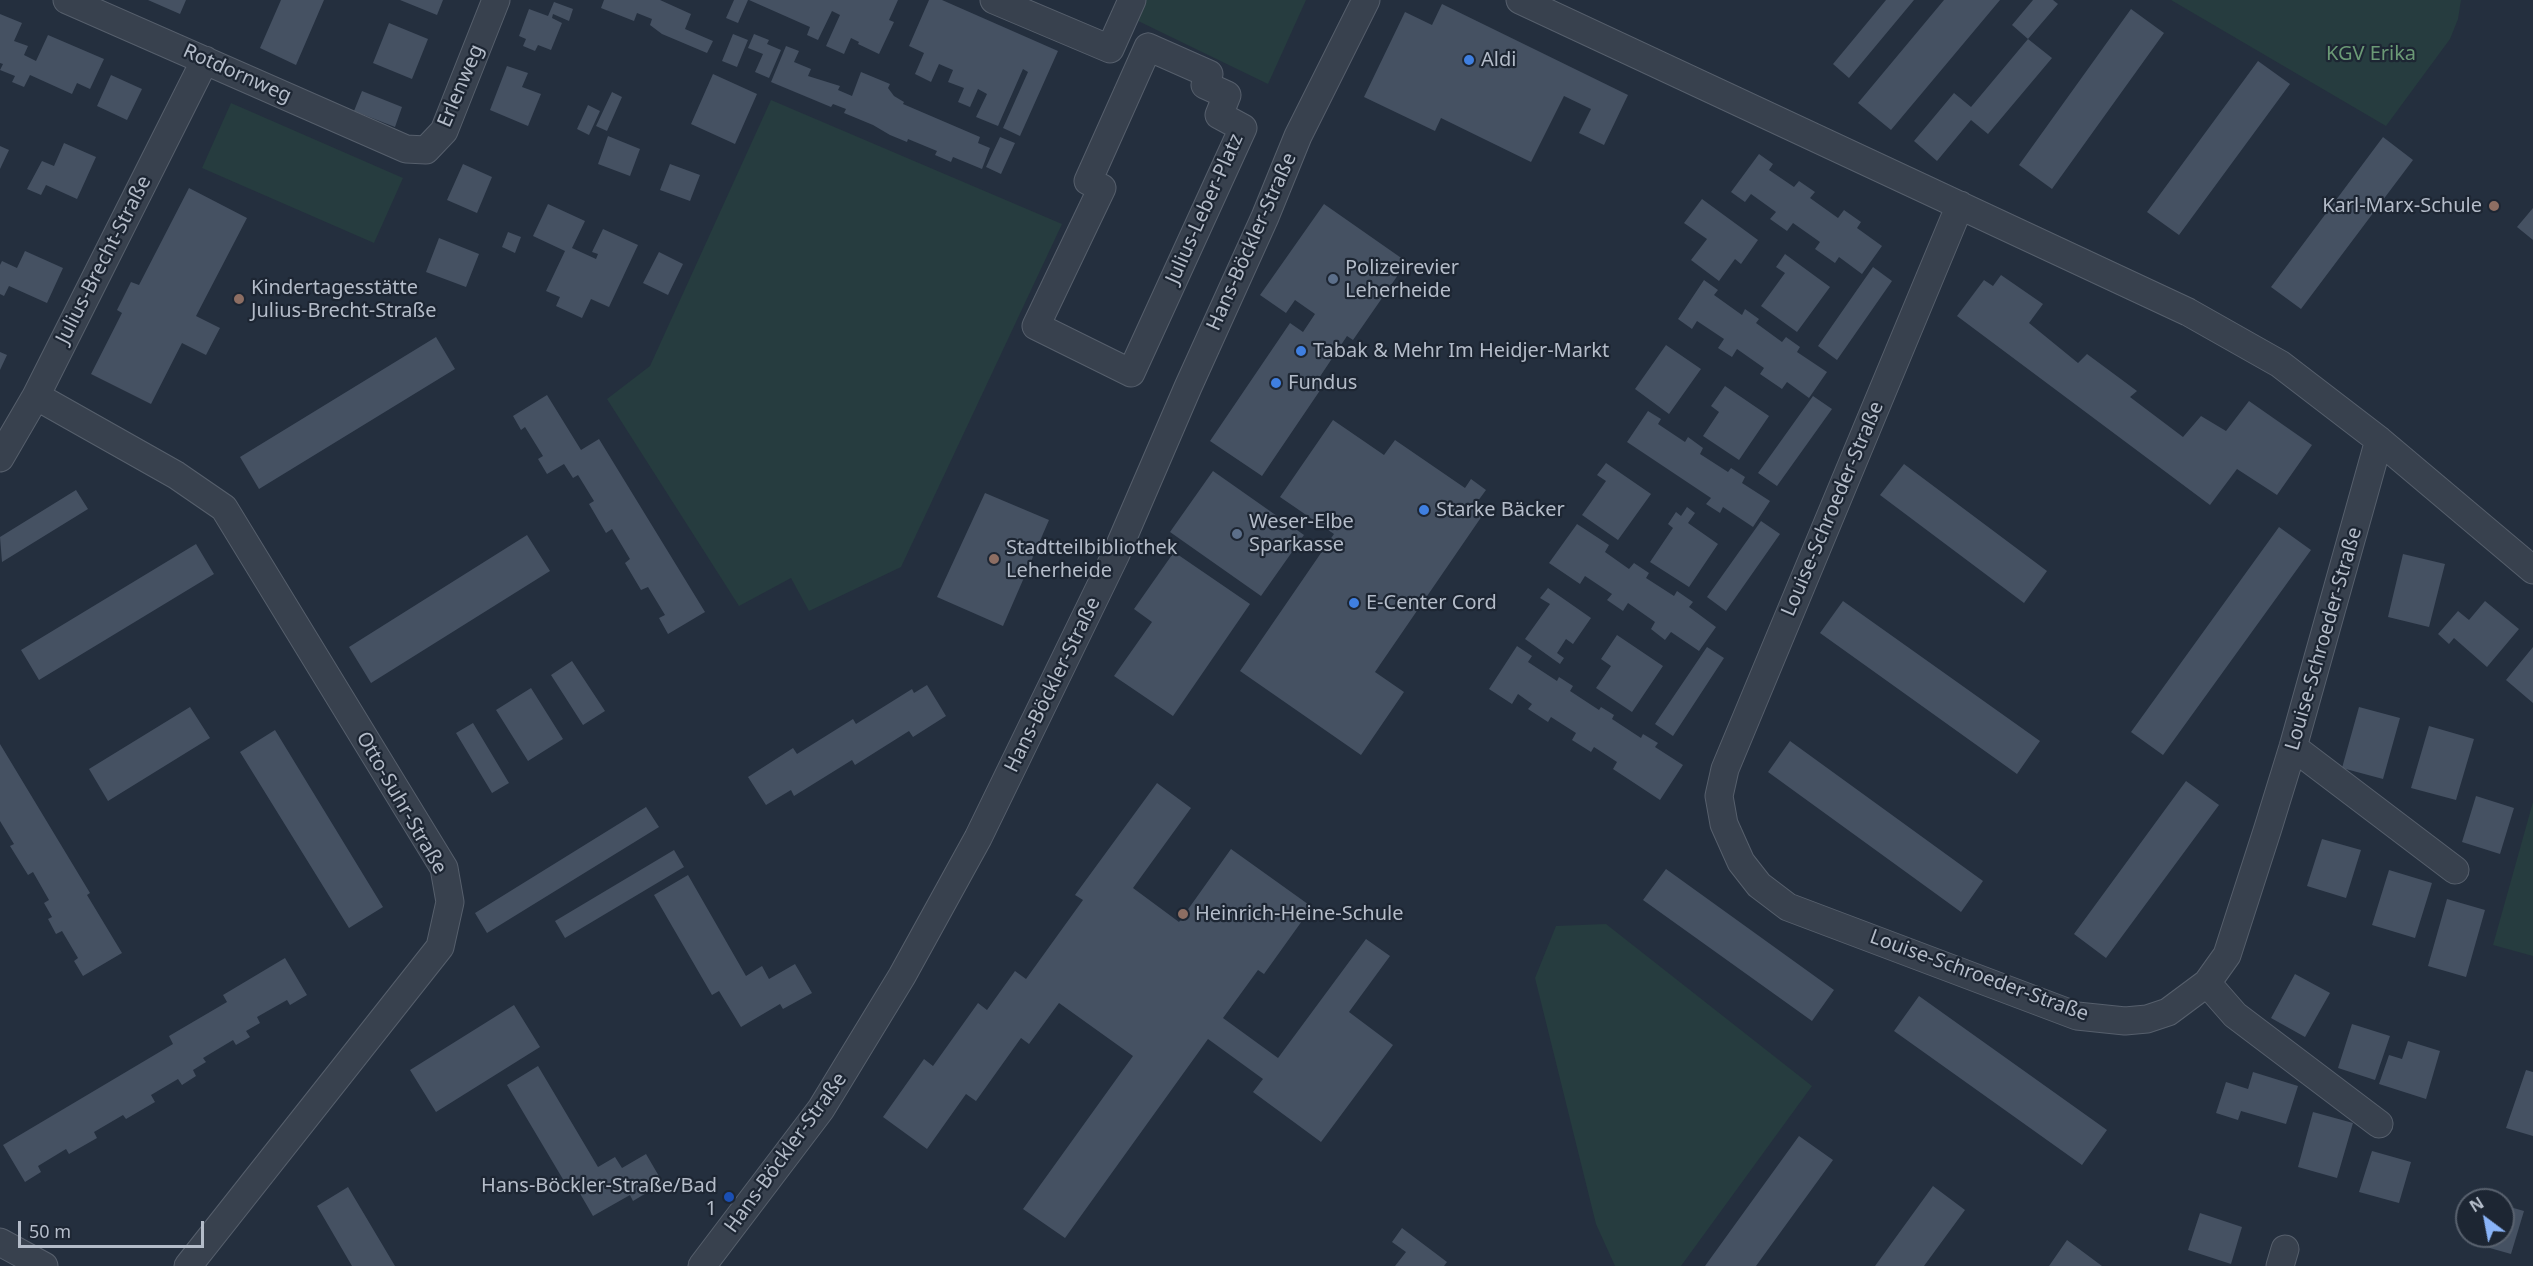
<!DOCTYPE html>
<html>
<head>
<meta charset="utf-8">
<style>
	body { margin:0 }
	#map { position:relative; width:2533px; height:1266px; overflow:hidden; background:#242f3e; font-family:"Noto Sans",sans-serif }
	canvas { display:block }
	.north { position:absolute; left:2455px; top:1188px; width:60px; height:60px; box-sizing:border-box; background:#1d2633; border:2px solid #59626f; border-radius:50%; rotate:328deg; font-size:16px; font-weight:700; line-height:24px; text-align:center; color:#b4bcc9 }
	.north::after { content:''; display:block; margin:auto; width:21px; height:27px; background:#8ab4f8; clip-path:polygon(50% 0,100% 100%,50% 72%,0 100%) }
	.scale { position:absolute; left:18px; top:1221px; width:186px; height:27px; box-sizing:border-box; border:3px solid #b4bcc9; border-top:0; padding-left:8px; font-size:18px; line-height:21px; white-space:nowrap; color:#b4bcc9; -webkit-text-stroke:4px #1d2633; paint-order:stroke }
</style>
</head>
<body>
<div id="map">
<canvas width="2533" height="1266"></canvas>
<div class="north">N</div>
<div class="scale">50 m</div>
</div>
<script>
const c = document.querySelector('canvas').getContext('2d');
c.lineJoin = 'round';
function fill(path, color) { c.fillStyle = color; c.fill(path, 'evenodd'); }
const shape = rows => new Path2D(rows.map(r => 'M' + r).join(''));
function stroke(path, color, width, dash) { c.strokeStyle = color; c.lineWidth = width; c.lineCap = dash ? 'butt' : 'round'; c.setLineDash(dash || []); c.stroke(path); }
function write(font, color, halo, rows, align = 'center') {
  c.font = font + ' "Noto Sans",sans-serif'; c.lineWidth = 4.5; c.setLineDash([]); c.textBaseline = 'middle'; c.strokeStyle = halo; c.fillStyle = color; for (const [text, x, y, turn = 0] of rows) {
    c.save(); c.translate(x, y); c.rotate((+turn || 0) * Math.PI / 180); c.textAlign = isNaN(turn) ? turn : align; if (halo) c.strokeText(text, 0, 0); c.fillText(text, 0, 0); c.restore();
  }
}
fill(shape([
	[1140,0,1306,0,1268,84,1132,18],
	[2171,0,2461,0,2458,19,2450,39,2386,126],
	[771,100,1062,224,901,567,809,611,791,578,739,606,607,399,650,366],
	[231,103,403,178,374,243,202,168],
	[2533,802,2533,956,2493,945],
	[1606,924,1812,1086,1681,1266,1615,1266,1596,1224,1535,978,1556,926]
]), '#263c3f');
fill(shape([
	[148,0,186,0,180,14],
	[281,0,324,0,296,65,260,48],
	[400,0,443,0,437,15],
	[604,0,660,0,691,14,685,29,713,41,707,53,662,34,650,25,652,19,637,13,634,21,601,8],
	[734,0,748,0,738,23,726,18],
	[749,0,898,0,889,20,894,22,879,54,858,44,859,42,851,38,844,54,826,46,840,15,832,11,818,40,807,35,810,27],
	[929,0,942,0,1058,51,1020,136,1003,128,1028,72,1023,69,998,126,976,117,987,94,978,89,970,107,958,102,964,88,948,82,953,70,939,64,931,82,915,74,924,53,909,46],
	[1886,0,1914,0,1849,78,1833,64],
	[1944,0,2000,0,1891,130,1858,103],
	[2033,0,2053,0,2058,4,2028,39,2052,58,1988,134,1971,120,1937,161,1914,141,1954,93,1971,107,2028,39,2012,25],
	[554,2,573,9,569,21,553,14,552,18,562,23,551,50,538,45,535,51,523,46,526,39,519,36,529,9,548,16],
	[1442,4,1628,95,1604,145,1579,133,1591,109,1564,96,1531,162,1441,118,1435,131,1364,97,1405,12,1432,25],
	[2131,9,2164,33,2052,189,2019,165],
	[0,14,22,23,14,41,28,46,24,55,36,61,48,35,104,59,90,89,77,83,72,94,30,75,24,87,12,82,15,76,0,70,3,64,0,63],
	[389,23,428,39,412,79,373,63],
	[733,34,748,40,737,67,722,61],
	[754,34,769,40,767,44,781,50,769,78,755,72,763,54,748,48],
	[786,46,799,51,794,62,811,69,808,76,840,86,838,90,852,96,861,72,890,84,888,88,894,96,904,102,903,104,980,137,978,143,990,148,982,169,953,157,951,162,935,155,937,151,908,139,907,142,890,135,873,125,844,113,846,109,833,104,831,107,771,82],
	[2258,61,2290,84,2179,235,2147,212],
	[507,66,528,73,522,87,541,94,528,126,490,110],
	[713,74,757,94,735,144,691,124],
	[111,75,142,89,127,120,97,106],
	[362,91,402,107,395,127,354,111],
	[612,92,622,97,607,131,596,126],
	[588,105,600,111,589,135,577,129],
	[608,136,640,149,630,176,598,164],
	[1000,137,1015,143,1001,174,986,167],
	[2383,137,2413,160,2301,309,2271,287],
	[64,143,96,157,77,199,46,185,41,195,27,189,42,161,54,166],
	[0,146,9,150,0,169],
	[1759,154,1773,164,1769,170,1794,187,1799,181,1815,192,1810,198,1838,218,1844,210,1861,222,1857,228,1882,246,1862,274,1839,257,1835,263,1815,249,1820,242,1793,223,1787,231,1770,219,1776,212,1751,194,1745,202,1731,192],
	[463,164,492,177,477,213,447,200],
	[670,164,700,175,690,201,660,190],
	[189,188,247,218,196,316,220,328,206,355,182,343,151,404,91,374,122,313,117,310,131,282,139,285],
	[1702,199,1758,240,1741,264,1735,259,1719,281,1691,260,1707,239,1684,223],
	[548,204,585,221,572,248,596,259,598,254,592,252,603,229,638,245,609,307,591,299,582,318,556,306,560,297,546,291,565,251,533,236],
	[1324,204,1407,262,1353,340,1347,336,1319,378,1325,383,1262,476,1210,441,1290,323,1303,332,1315,314,1295,300,1286,313,1260,295],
	[2533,208,2533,240,2517,227],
	[508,232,521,237,515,253,502,247],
	[439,238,479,254,466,287,426,272],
	[25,251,63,268,47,303,9,286,4,296,0,294,0,265,2,261,17,268],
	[659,252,683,264,668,295,643,283],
	[1785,254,1830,287,1797,332,1761,306,1785,273,1776,267],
	[1873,267,1892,281,1837,360,1818,346],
	[2001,275,2043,304,2029,323,2078,363,2087,354,2137,391,2130,397,2183,437,2201,416,2226,431,2249,401,2312,445,2277,495,2237,469,2210,505,1957,316,1984,280,1993,286],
	[1704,280,1718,290,1714,295,1742,315,1745,309,1759,319,1756,323,1782,342,1786,337,1800,347,1797,352,1827,372,1809,398,1787,382,1782,389,1760,374,1764,368,1737,349,1732,357,1718,348,1724,339,1697,321,1692,329,1678,319],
	[436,337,455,369,259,489,240,457],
	[1666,345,1701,369,1669,414,1635,389],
	[0,352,7,355,0,370],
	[1725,386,1769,416,1739,460,1703,436,1719,412,1711,406],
	[547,395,581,450,599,439,705,612,668,634,659,618,665,615,648,587,641,590,625,563,630,559,612,529,606,533,589,504,594,501,578,475,573,478,564,464,547,474,538,459,543,456,525,427,521,430,513,416],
	[1813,396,1832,409,1777,486,1758,473],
	[1648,411,1661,419,1658,424,1685,442,1688,437,1703,448,1700,454,1728,472,1731,468,1745,477,1742,483,1770,501,1753,527,1723,507,1720,513,1706,504,1711,498,1627,442],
	[1333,420,1384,455,1395,440,1465,488,1471,479,1486,490,1472,509,1482,516,1375,672,1404,692,1361,755,1240,671,1334,534,1280,497],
	[1606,463,1651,494,1618,540,1582,515,1606,481,1597,475],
	[1904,464,2047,571,2024,603,1880,495],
	[1213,471,1304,535,1261,596,1170,532],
	[76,490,88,509,2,562,0,537],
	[985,493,1049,520,1003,626,937,597],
	[1687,507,1695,513,1688,523,1718,544,1689,587,1650,562,1673,528,1668,524,1676,512,1681,516],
	[1761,521,1780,534,1726,611,1707,597],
	[1577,524,1609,545,1605,552,1629,569,1634,563,1649,573,1646,578,1674,596,1677,591,1693,602,1689,607,1716,627,1699,651,1671,632,1665,640,1651,629,1655,622,1628,603,1623,611,1607,600,1612,594,1585,576,1580,584,1549,563],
	[2279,527,2311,550,2163,755,2131,732],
	[527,535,550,571,371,683,349,647],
	[196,544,214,574,39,680,21,650],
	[1174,552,1250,604,1173,716,1114,676,1152,622,1134,609],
	[2403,554,2445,564,2429,627,2388,617],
	[1548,588,1591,618,1573,644,1566,639,1557,653,1564,658,1560,664,1525,639,1550,604,1540,598],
	[1843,601,2040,741,2017,774,1820,633],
	[2485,601,2519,629,2487,667,2454,638,2449,644,2438,634,2458,611,2469,620],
	[1617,635,1663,666,1632,712,1596,688,1611,666,1601,659],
	[1517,646,1532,656,1528,662,1557,681,1559,677,1573,686,1570,691,1599,710,1601,707,1614,715,1612,719,1641,738,1643,734,1658,743,1655,747,1683,765,1660,800,1613,769,1617,762,1594,747,1591,752,1572,740,1576,733,1551,717,1548,722,1528,709,1532,704,1518,694,1512,704,1489,689],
	[1707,647,1724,658,1673,736,1655,724],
	[2533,647,2533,703,2506,680],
	[572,661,605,711,583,725,551,675],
	[927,685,946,716,913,737,909,731,855,765,852,760,794,796,791,790,766,805,748,777,793,748,797,754,853,719,856,724,912,689,914,693],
	[531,688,563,739,528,761,496,710],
	[190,707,210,738,108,801,89,769],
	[2359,707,2400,718,2383,779,2342,768],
	[473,723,509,783,492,793,456,733],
	[2429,726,2474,739,2456,800,2411,788],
	[275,730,383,907,349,928,240,752],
	[1790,741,1983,881,1961,912,1768,772],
	[0,744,90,893,87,895,122,953,83,976,74,961,78,958,62,931,56,934,48,919,52,917,44,903,49,900,33,872,28,875,10,846,14,844,0,821],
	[2186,781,2219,805,2106,958,2074,934],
	[1157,783,1191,808,1133,888,1179,922,1231,849,1312,907,1264,974,1258,970,1223,1018,1278,1058,1366,939,1390,956,1349,1012,1393,1045,1321,1142,1253,1092,1263,1079,1208,1039,1065,1238,1023,1209,1133,1056,1059,1003,1029,1044,1021,1038,976,1101,966,1094,927,1149,883,1117,924,1059,933,1066,978,1003,987,1010,1015,971,1026,979,1083,900,1075,895],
	[2476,796,2514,808,2500,854,2462,842],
	[646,807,659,827,487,933,475,913],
	[2322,839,2361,850,2346,898,2307,886],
	[674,850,684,867,565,938,555,921],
	[1666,869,1834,990,1812,1021,1643,900],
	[2389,870,2432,883,2415,938,2372,925],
	[688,875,746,976,762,966,769,979,795,964,812,993,783,1009,780,1004,741,1027,719,991,712,995,654,895],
	[2447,899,2485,910,2466,977,2428,966],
	[285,958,307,995,290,1005,287,1000,257,1017,260,1023,246,1031,250,1037,236,1045,233,1040,203,1058,206,1062,193,1070,196,1076,182,1085,178,1079,151,1095,155,1102,126,1119,123,1115,94,1132,97,1138,69,1154,66,1149,38,1166,41,1172,25,1182,3,1145,173,1044,169,1036,227,1002,223,995],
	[2295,974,2330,993,2305,1037,2271,1018],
	[1919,996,2107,1130,2082,1165,1894,1031],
	[514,1005,540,1047,436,1112,410,1070],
	[2352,1024,2390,1036,2375,1080,2338,1068],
	[2408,1041,2440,1051,2426,1099,2379,1084,2389,1055,2402,1059],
	[538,1066,598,1167,615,1157,622,1168,646,1154,663,1183,633,1201,630,1195,593,1216,571,1178,564,1181,507,1085],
	[2526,1070,2533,1072,2533,1136,2506,1128],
	[2253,1072,2298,1086,2286,1124,2241,1111,2238,1120,2216,1113,2226,1082,2248,1089],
	[2313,1112,2353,1123,2337,1178,2298,1167],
	[1799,1136,1833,1160,1756,1266,1705,1266],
	[2372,1151,2411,1162,2399,1203,2359,1192],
	[1933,1186,1965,1210,1924,1266,1875,1266],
	[348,1187,395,1266,352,1266,317,1206],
	[2503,1205,2524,1211,2511,1254,2472,1243,2474,1236,2503,1236],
	[2200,1213,2242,1227,2231,1264,2188,1250],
	[1402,1228,1447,1262,1444,1266,1395,1266,1406,1252,1392,1242],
	[2067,1240,2102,1266,2049,1266]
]), '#455162');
const minor = shape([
	[67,0,406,149,426,150,444,131,496,0],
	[994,0,1110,49,1132,0],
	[1520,0,2188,312,2280,364,2379,440,2533,570],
	[1148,47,1209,74,1205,85,1227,95,1219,115,1243,128,1131,373,1036,326,1102,188,1088,181,1148,47],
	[1960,205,1725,769,1719,796,1724,824,1741,862,1759,885,1788,907,2077,1016,2125,1021,2147,1019,2168,1012,2207,983,2227,955,2268,828,2293,747,2379,440],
	[36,396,176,475,224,508,444,868,450,902,440,947,188,1266],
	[0,458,36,396,205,60],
	[2293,747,2455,870],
	[2207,983,2235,1015,2379,1124],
	[0,1242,44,1266],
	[702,1266,821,1109,902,976,978,838,1116,554,1188,387,1265,217,1298,136,1366,0],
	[2280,1266,2285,1249]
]);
stroke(minor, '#565f6c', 29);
stroke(minor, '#38414e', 27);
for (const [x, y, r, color] of [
	[1469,60,6,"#3f7fe0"],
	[2494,206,6,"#8d6e63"],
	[1333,279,6,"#5c6f8a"],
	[239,299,6,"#8d6e63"],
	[1301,351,6,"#3f7fe0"],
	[1276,383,6,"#3f7fe0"],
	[1424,510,6,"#3f7fe0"],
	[1237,534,6,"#5c6f8a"],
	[994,559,6,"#8d6e63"],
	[1354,603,6,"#3f7fe0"],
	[1183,914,6,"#8d6e63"],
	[729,1197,6,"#1a4fb4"]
]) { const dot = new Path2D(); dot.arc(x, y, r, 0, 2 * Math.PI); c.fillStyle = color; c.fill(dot); stroke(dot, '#1d2633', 2); }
write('20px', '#6b9a76', '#1d2633', [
	["KGV Erika",2371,54]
]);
write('20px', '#b4bcc9', '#1d2633', [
	["Aldi",1481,60],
	["Karl-Marx-Schule",2482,206,"right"],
	["Polizeirevier",1345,268],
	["Leherheide",1345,291],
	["Kindertagesstätte",251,288],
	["Julius-Brecht-Straße",251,311],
	["Tabak & Mehr Im Heidjer-Markt",1313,351],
	["Fundus",1288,383],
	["Starke Bäcker",1436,510],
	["Weser-Elbe",1249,522],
	["Sparkasse",1249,545],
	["Stadtteilbibliothek",1006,548],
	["Leherheide",1006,571],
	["E-Center Cord",1366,603],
	["Heinrich-Heine-Schule",1195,914],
	["Hans-Böckler-Straße/Bad",717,1186,"right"],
	["1",717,1209,"right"]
], 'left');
write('20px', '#b4bcc9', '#1d2633', [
	["Rotdornweg",237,74,24],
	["Erlenweg",461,86,-67],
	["Julius-Leber-Platz",1205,209,-66],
	["Hans-Böckler-Straße",1252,242,-66],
	["Julius-Brecht-Straße",104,260,-63],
	["Louise-Schroeder-Straße",1833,509,-67],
	["Louise-Schroeder-Straße",2324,639,-74],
	["Hans-Böckler-Straße",1053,685,-64],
	["Otto-Suhr-Straße",401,803,60],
	["Louise-Schroeder-Straße",1979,976,20],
	["Hans-Böckler-Straße",786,1153,-54]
]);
</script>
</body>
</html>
